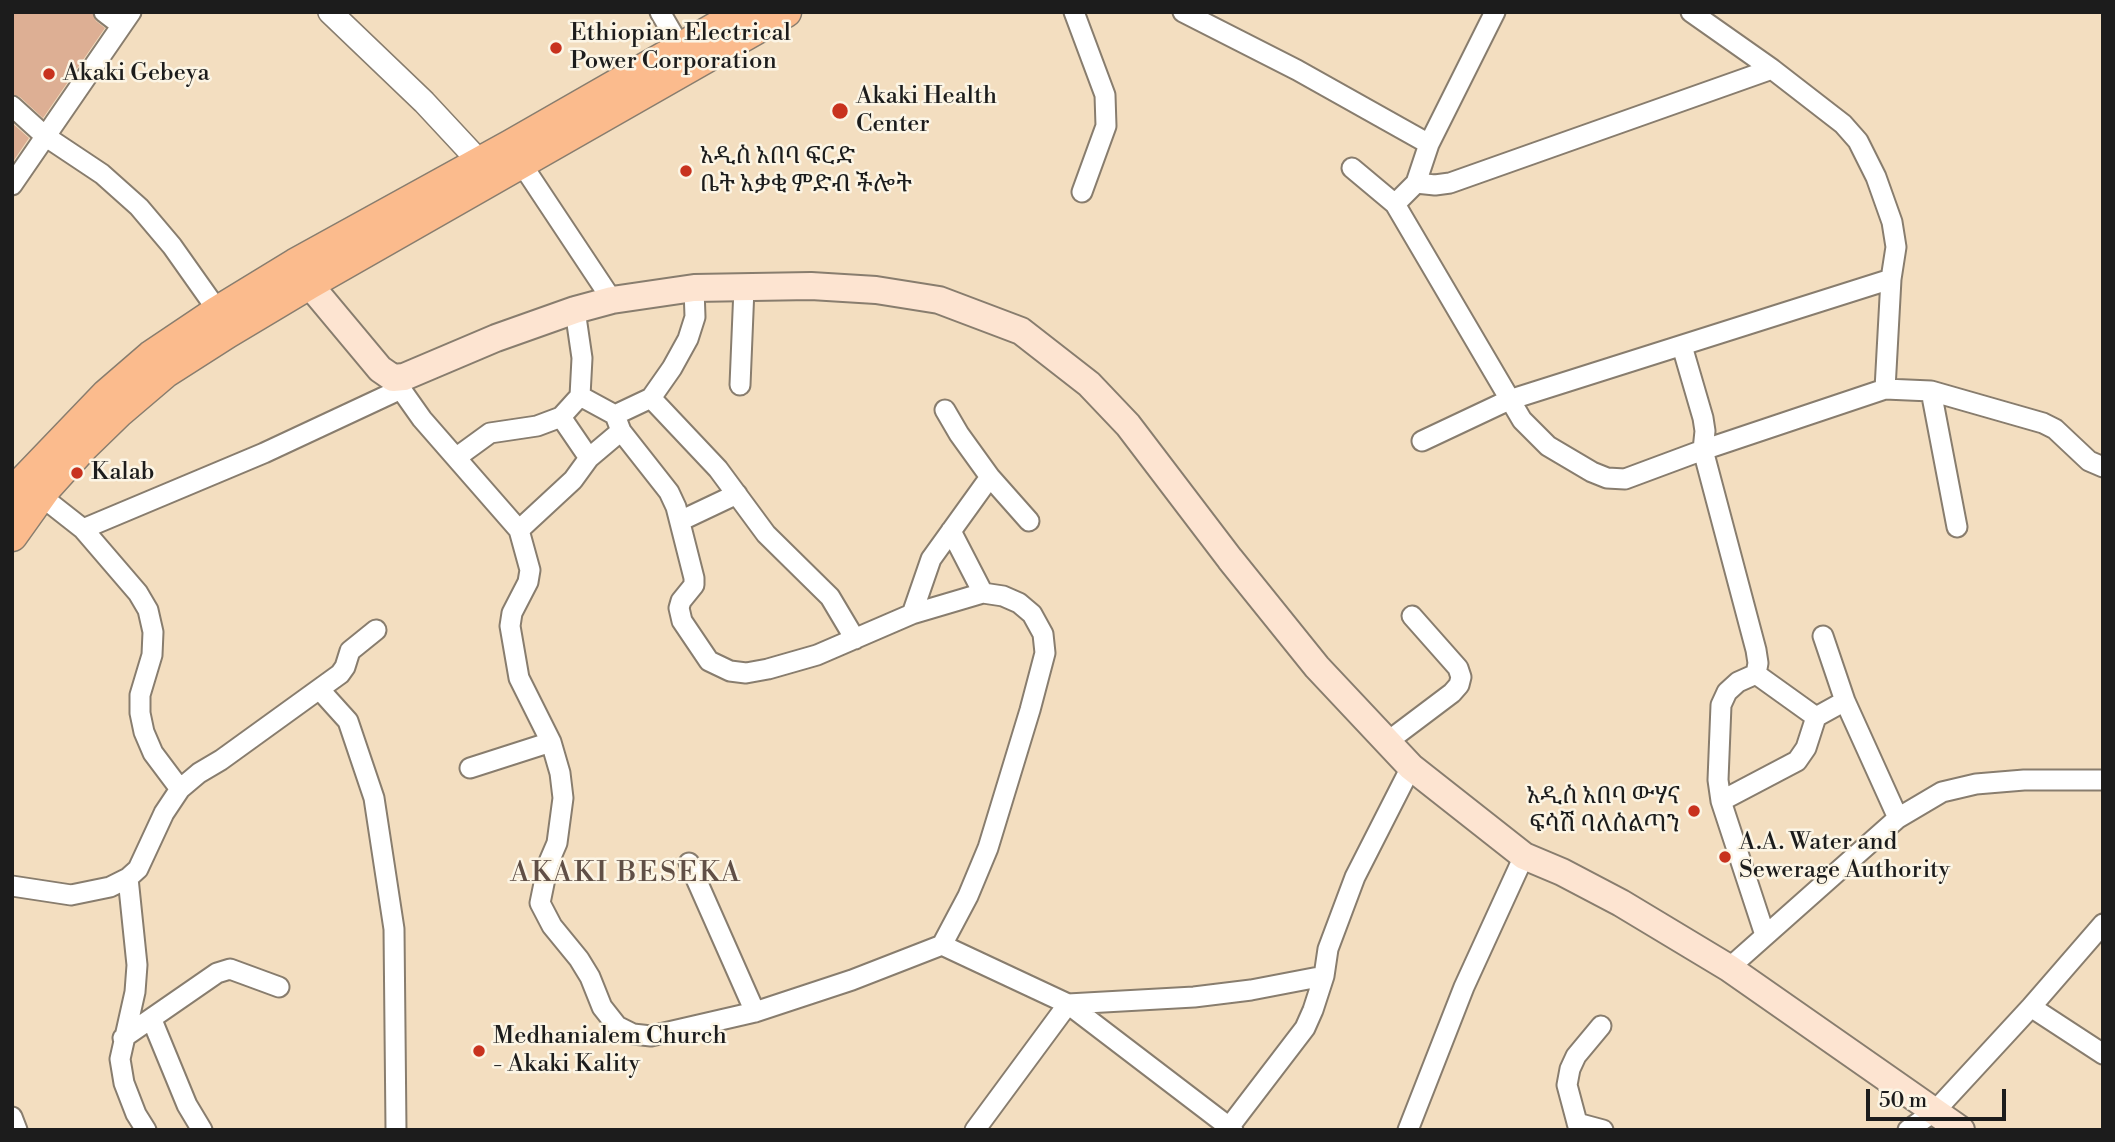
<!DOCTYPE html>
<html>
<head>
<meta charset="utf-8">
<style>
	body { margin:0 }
	#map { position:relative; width:2115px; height:1142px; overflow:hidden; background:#f3dec0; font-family:"Libre Bodoni",serif }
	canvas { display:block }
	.frame { position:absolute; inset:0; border:14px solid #1c1c1c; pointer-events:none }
	.scale { position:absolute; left:1866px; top:1089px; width:140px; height:32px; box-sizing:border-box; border:4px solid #1c1c1c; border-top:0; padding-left:9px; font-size:21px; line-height:24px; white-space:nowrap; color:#1c1c1c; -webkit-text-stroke:5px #fcf5e5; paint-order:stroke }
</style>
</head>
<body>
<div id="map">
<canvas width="2115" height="1142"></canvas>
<div class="frame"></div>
<div class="scale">50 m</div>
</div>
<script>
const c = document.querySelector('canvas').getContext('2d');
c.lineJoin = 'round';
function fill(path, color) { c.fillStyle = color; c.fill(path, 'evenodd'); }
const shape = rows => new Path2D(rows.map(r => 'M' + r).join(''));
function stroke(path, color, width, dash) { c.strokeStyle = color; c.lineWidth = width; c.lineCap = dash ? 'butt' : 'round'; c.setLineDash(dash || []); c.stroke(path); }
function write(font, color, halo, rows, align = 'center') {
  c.font = font + ' "Libre Bodoni","Noto Serif Ethiopic",serif'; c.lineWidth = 5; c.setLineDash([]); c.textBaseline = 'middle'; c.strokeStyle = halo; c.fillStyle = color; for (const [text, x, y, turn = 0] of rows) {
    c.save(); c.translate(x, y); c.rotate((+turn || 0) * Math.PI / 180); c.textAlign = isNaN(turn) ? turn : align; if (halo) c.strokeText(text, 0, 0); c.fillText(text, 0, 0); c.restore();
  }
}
fill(shape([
	[12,12,92,12,96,21,105,28,43,118,20,97,12,94],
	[12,123,29,138,12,163]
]), '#ddaf94');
const minor = shape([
	[104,12,121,25],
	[660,12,685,55],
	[1074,12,1105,95,1106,126,1082,192],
	[1183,12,1297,70,1429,144],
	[1691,12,1772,69,1843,124,1858,141,1876,177,1892,222,1896,247,1891,279,1885,389],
	[12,106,45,136,102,174,139,207,172,246,218,311],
	[521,163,612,300],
	[1352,168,1395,204,1522,420,1548,446,1592,472,1607,478,1625,479,1703,450,1885,389,1931,391,2043,423,2055,429,2089,461,2103,467],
	[1416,183,1435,185,1450,183,1772,69],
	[12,185,131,12],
	[1395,204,1416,183,1429,144,1495,12],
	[1682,346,1703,418,1705,431,1703,450,1756,650,1758,663,1756,674],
	[393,378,422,419,519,530,530,570,528,582,512,613,510,626,519,678,551,742,560,773,563,798,557,843,548,864,540,903,552,926,579,959,590,977,602,1007,617,1026,633,1034,651,1036,755,1012,852,980,942,945,968,896,988,848,1030,710,1045,653,1043,634,1032,614,1019,603,1003,596,983,593,912,614,817,655,768,669,746,673,730,671,709,661,682,621,679,608,681,601,694,585,694,578,676,507,669,492,621,431,615,415,580,396],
	[740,385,744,288],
	[1931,391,1957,527],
	[651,398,718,469,766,534,830,597,855,639],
	[945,410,959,434,990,477,1029,521],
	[615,415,651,398,672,368,688,339,695,317,694,288],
	[561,417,589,458],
	[1422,441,1509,400,1891,279],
	[457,457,490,433,537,426,561,417,580,396,582,358,575,310],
	[41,496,83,529,264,453,401,389],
	[680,521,737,494],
	[83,529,138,593,148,610,153,632,152,655,140,695,140,713,144,732,153,753,180,789],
	[519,530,573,480,589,458,621,431],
	[951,531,983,593],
	[912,614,931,559,990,477],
	[1823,636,1845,701,1898,818],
	[1756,674,1738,682,1727,692,1721,705,1718,780,1721,801,1765,935],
	[1756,674,1816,717],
	[320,690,348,721,374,798,394,929,396,1130],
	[1387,742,1452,693,1459,685,1461,677,1458,668,1412,616],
	[470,768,551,742],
	[1721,801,1797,761,1806,748,1816,717,1845,701],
	[689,863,755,1012],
	[128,878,137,965,135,992,120,1059,124,1083,136,1114,146,1130],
	[12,886,71,895,110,887,128,878,138,869,164,813,180,789,199,773,221,760,340,674,345,667,350,651,376,630],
	[942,945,1068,1004,1233,1130],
	[1729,968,1898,818,1942,792,1976,784,2024,780,2103,780],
	[2031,1007,2103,1054],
	[152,1020,187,1105,202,1130],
	[123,1038,217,973,230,969,279,987],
	[12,1117,17,1130],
	[1577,1123,1603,1130],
	[975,1130,1068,1004,1194,997,1251,990,1324,976,1328,949,1355,877,1411,767],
	[1227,1130,1305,1028,1313,1010,1324,976],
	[1408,1130,1464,987,1524,856],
	[1579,1130,1567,1085,1570,1069,1576,1056,1601,1026],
	[1908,1130,1935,1111,2031,1007,2103,924]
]);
const tertiary = shape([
	[330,12,424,102,491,174]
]);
const secondary = shape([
	[309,284,380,369,393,378,404,377,496,338,575,310,612,300,694,288,811,286,876,290,939,300,1021,331,1089,384,1128,425,1230,559,1317,667,1411,767,1524,856,1562,872,1621,903,1729,968,1961,1130]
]);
const primary = shape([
	[12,493,107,394,151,356,218,311,295,264,511,145,743,12],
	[12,536,47,487,84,446,119,412,166,372,227,333,309,284,786,12]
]);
stroke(minor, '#887d6e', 23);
stroke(tertiary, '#887d6e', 26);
stroke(secondary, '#887d6e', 30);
stroke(primary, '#887d6e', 33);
stroke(minor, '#fff', 19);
stroke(tertiary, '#fff', 23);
stroke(secondary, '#fde4d1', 26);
stroke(primary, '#fbbb8d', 30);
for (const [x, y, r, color] of [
	[556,48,7,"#c8321e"],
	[49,74,7,"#c8321e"],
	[840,111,9,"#c8321e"],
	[686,171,7,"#c8321e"],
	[77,473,7,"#c8321e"],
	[1694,811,7,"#c8321e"],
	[1725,857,7,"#c8321e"],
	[479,1051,7,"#c8321e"]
]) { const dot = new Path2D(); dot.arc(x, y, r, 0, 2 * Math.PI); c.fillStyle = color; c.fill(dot); stroke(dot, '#fcf5e5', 2.5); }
write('24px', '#1c1c1c', '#fcf5e5', [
	["Ethiopian Electrical",570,34],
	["Power Corporation",570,62],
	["Akaki Gebeya",63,74],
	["Akaki Health",856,97],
	["Center",856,125],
	["አዲስ አበባ ፍርድ",700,157],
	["ቤት አቃቂ ምድብ ችሎት",700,185],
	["Kalab",91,473],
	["አዲስ አበባ ውሃና",1680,797,"right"],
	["ፍሳሽ ባለስልጣን",1680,825,"right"],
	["A.A. Water and",1739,843],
	["Sewerage Authority",1739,871],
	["Medhanialem Church",493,1037],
	["- Akaki Kality",493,1065]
], 'left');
c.letterSpacing = '2px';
write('28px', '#604f46', '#fcf5e5', [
	["AKAKI BESEKA",626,874]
]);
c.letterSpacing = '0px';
</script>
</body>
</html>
